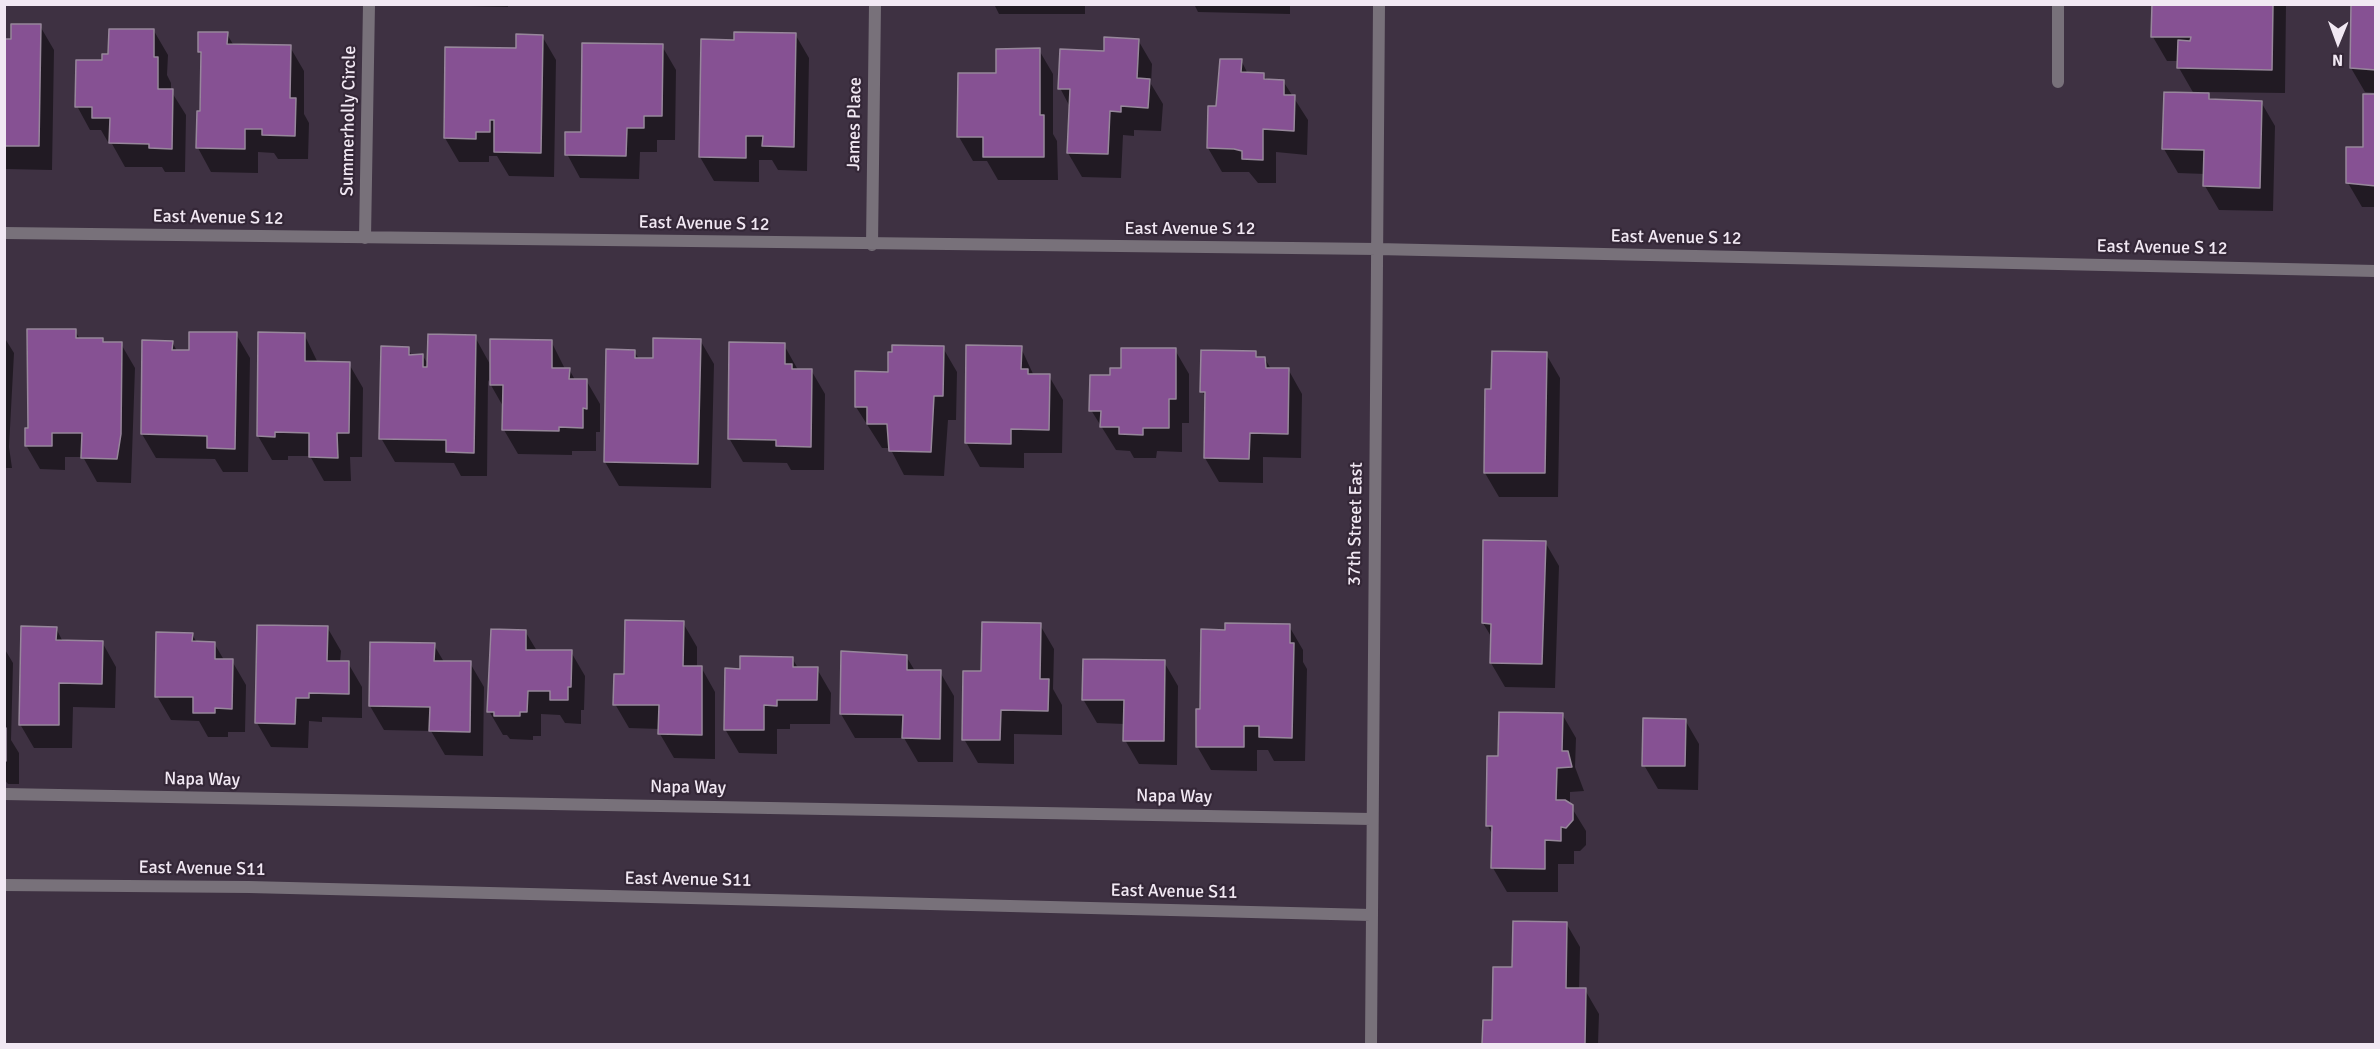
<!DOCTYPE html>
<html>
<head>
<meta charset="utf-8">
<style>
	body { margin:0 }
	#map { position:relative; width:2380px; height:1049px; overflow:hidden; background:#3e3142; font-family:Signika,sans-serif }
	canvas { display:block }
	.frame { position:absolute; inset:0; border:6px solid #f1e8f3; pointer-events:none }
	.north { position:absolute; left:2308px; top:12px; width:60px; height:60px; -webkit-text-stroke:4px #342737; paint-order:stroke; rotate:181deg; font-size:16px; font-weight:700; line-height:24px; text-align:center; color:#f1e8f3 }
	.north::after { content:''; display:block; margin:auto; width:21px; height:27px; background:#f1e8f3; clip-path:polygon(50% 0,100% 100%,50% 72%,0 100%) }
</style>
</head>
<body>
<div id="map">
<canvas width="2380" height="1049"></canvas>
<div class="frame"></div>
<div class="north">N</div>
</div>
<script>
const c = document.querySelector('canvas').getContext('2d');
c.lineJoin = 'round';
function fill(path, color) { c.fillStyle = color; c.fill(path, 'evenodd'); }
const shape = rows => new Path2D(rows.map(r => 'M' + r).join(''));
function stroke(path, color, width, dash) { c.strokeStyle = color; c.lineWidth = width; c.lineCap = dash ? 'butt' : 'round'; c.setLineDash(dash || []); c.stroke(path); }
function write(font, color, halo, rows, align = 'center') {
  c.font = font + ' Signika,sans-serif'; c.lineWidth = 4.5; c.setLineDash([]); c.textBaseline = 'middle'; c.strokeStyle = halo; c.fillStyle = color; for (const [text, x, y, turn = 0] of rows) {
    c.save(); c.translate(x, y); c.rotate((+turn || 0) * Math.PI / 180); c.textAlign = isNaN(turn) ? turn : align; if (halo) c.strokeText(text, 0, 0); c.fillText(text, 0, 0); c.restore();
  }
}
fill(shape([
	[468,4,508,4,508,7,469,6],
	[994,4,1085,4,1085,14,999,14],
	[1194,4,1290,4,1290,14,1198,12],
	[2153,4,2286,4,2285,93,2206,92,2211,101,2261,102,2275,126,2273,211,2219,210,2205,186,2205,174,2178,173,2164,149,2194,94,2179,68,2179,61,2167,61,2153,37],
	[2376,4,2376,93,2365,92,2351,68],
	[40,26,54,50,52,170,5,169,4,41,13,41],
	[154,31,168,55,167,75,171,83,171,91,186,115,185,172,165,172,162,167,125,167,111,142,108,142,101,130,90,130,77,106,110,55],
	[227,34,234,46,290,47,304,71,304,114,309,123,308,159,278,159,274,153,258,152,258,173,211,172,198,148,202,57,199,52],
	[795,34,809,58,807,171,778,170,772,160,759,160,759,182,714,181,700,157,735,41],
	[542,36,556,60,554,177,509,176,497,156,489,156,489,162,459,162,445,138,517,50],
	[1138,40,1152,64,1151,84,1163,104,1161,131,1134,130,1134,136,1123,135,1121,178,1082,177,1068,153,1070,107,1060,88,1106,52],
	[662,46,676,70,675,140,657,140,657,152,640,152,639,179,580,178,567,154],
	[1039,50,1053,74,1053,134,1057,141,1058,180,998,180,987,161,973,161,959,137,997,74],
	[1241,60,1248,74,1263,74,1267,81,1283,81,1308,120,1307,155,1276,152,1276,183,1258,183,1249,172,1222,172,1208,148,1218,108,1218,78],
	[2376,95,2376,207,2362,207,2348,183,2364,149],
	[75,331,80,339,102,340,105,344,121,344,135,368,131,483,97,482,83,457,65,457,65,470,40,469,26,445,30,430],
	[236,334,250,358,248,472,223,472,215,459,156,458,142,434,172,342,177,351,190,352],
	[304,334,318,363,349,364,363,388,362,457,350,457,351,481,324,481,310,456,288,456,288,460,272,460,258,436],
	[4,337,14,353,9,447,12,468,4,468],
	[475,337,491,366,551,341,565,369,569,369,575,380,586,380,600,404,600,432,596,432,596,451,572,451,572,455,518,454,504,430,504,408,488,380,487,476,461,476,454,463,395,462,381,438,408,348,412,356,423,356,429,366],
	[700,340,714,364,711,488,619,486,605,462,634,351,639,359,654,360],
	[784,345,798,370,811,370,825,394,824,470,791,470,787,463,743,462,729,438],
	[943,348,957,372,956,420,948,420,944,476,904,475,890,448,882,448,856,407,889,373],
	[1021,348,1034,376,1049,376,1063,400,1062,453,1024,453,1024,468,980,467,966,442],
	[1175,350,1189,374,1189,423,1182,423,1182,452,1157,451,1156,458,1134,458,1130,451,1116,450,1091,410,1111,377,1122,370],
	[1255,352,1258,358,1265,359,1271,369,1288,369,1302,394,1301,458,1263,457,1263,483,1219,482,1205,458,1206,398,1202,391],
	[1546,354,1560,378,1558,497,1499,497,1485,473,1493,391],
	[1545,542,1559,566,1555,688,1505,687,1491,663,1492,638,1483,623],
	[683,623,697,647,697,667,701,667,715,692,715,759,674,758,660,734,660,729,629,728,615,704,626,676],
	[1040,625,1054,649,1053,689,1062,705,1062,735,1014,734,1014,764,978,763,964,739,983,673],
	[259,626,327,627,341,651,340,662,348,663,362,687,362,718,322,717,322,722,309,721,308,748,271,747,257,723],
	[1289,626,1303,650,1303,662,1307,669,1305,761,1274,761,1268,750,1257,750,1257,771,1211,770,1197,746,1201,710,1227,631],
	[56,628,63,642,102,642,116,667,115,708,73,707,72,748,34,748,20,724],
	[525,631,537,651,571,652,585,676,584,710,581,710,581,724,565,723,560,715,541,714,541,736,533,736,533,740,510,739,507,735,503,735,489,711],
	[192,634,197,643,214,643,224,660,232,661,246,685,245,732,228,732,228,737,208,737,199,721,171,720,157,696],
	[434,645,444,662,470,663,484,687,483,756,445,755,431,731,384,730,370,706],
	[4,648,13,663,11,740,19,753,19,784,8,784,4,779],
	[906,656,915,671,940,672,954,696,953,762,918,762,904,738,855,738,841,714],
	[792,658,798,668,817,669,831,693,830,724,790,724,790,729,777,729,777,754,739,753,725,729,742,670],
	[1164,662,1178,686,1177,765,1139,764,1125,740,1125,724,1097,723,1083,699],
	[1562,714,1576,738,1575,767,1584,791,1570,792,1570,805,1586,831,1586,845,1580,851,1574,851,1574,864,1558,864,1558,892,1507,892,1493,868,1493,836,1488,826,1500,758],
	[1685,720,1699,744,1698,790,1658,789,1644,765],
	[1566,923,1580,947,1579,990,1585,990,1599,1014,1598,1044,1484,1044,1484,1022,1493,1022,1514,969]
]), '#0007');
const building = shape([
	[2152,4,2273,4,2272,70,2177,68,2178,40,2190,41,2191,37,2151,37,2152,4],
	[2351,4,2376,4,2376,70,2350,68,2351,4],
	[11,24,41,24,39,146,4,146,4,39,11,39,11,24],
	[109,29,154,29,154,57,158,57,158,89,173,89,172,149,149,148,149,144,109,143,110,118,92,118,92,107,75,107,76,60,102,60,102,54,108,54,109,29],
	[198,32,228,32,227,44,291,45,290,98,296,98,295,136,262,135,262,129,245,129,245,149,196,148,197,111,200,111,201,52,198,52,198,32],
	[734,32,796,33,794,147,762,146,763,136,746,136,746,158,699,157,701,39,734,40,734,32],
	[516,34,543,35,541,153,494,152,494,120,490,120,490,132,476,132,476,139,444,138,445,47,516,48,516,34],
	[1104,37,1139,39,1137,78,1150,79,1148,108,1121,106,1121,112,1110,111,1108,154,1067,153,1070,89,1058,89,1060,49,1104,51,1104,37],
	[582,43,663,44,662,116,644,116,644,128,627,128,626,156,565,155,565,132,581,132,582,43],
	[1040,48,1040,115,1044,115,1044,157,983,157,983,137,957,137,958,73,996,73,996,49,1040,48],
	[1220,59,1242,59,1241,72,1264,73,1264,79,1284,80,1284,95,1295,95,1294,131,1263,129,1263,160,1242,159,1242,151,1234,149,1207,148,1208,106,1216,106,1220,59],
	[2164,92,2209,93,2209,99,2262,101,2260,188,2203,186,2204,150,2162,149,2164,92],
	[2363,94,2376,94,2376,186,2346,183,2346,147,2363,147,2363,94],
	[27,329,76,329,76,338,103,338,103,342,122,342,121,434,117,459,81,458,82,433,52,433,52,446,25,446,25,428,28,428,27,329],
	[189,332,237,332,235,449,207,448,207,436,141,434,142,340,173,341,172,350,189,350,189,332],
	[258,332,305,333,305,361,350,362,349,433,337,433,338,458,309,457,309,433,275,432,275,437,257,436,258,332],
	[428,334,476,335,474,453,446,452,446,440,379,439,381,346,409,347,409,355,423,354,423,367,427,367,428,334],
	[653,338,701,339,698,464,604,462,606,349,635,350,635,358,653,358,653,338],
	[490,339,552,340,552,368,570,368,569,379,587,379,587,409,583,408,583,428,559,427,559,431,502,430,503,385,490,385,490,339],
	[729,342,785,343,785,364,792,364,792,369,812,369,811,447,776,446,776,440,728,439,729,342],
	[892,345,944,346,943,396,934,396,931,452,889,451,887,424,867,424,867,407,855,407,855,371,888,372,888,352,892,352,892,345],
	[966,345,1022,346,1021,369,1028,369,1028,374,1050,374,1049,430,1011,429,1011,444,965,443,966,345],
	[1121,348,1176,348,1176,399,1169,399,1169,428,1143,428,1143,435,1119,434,1119,427,1100,427,1101,411,1089,411,1090,375,1110,375,1110,368,1121,368,1121,348],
	[1201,350,1256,351,1256,357,1265,357,1266,368,1289,368,1288,434,1250,433,1249,459,1204,458,1205,392,1200,392,1201,350],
	[1492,351,1547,352,1545,473,1484,473,1485,389,1491,389,1492,351],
	[1483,540,1546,541,1542,664,1490,663,1491,624,1482,623,1483,540],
	[625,620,684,621,683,666,702,666,702,735,658,734,659,705,613,705,614,674,624,674,625,620],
	[982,622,1041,623,1040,679,1049,679,1048,711,1001,710,1000,740,962,740,963,671,981,671,982,622],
	[1225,623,1290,624,1290,643,1294,643,1292,738,1259,737,1259,726,1244,726,1244,747,1196,747,1196,709,1200,709,1201,629,1225,630,1225,623],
	[257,625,328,626,327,661,349,661,349,694,309,693,309,698,296,698,295,724,255,723,257,625],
	[21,626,57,627,56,640,103,641,102,684,59,683,59,725,19,725,21,626],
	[491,629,526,630,526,650,572,650,571,687,568,687,568,700,550,700,550,691,528,691,527,712,520,712,520,716,494,716,494,712,487,712,491,629],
	[156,632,193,633,192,641,215,642,215,659,233,659,232,709,215,708,215,713,193,713,193,697,155,697,156,632],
	[370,642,435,643,434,661,471,661,470,732,429,731,430,707,369,706,370,642],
	[841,651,907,655,907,670,941,670,940,739,902,738,903,715,840,714,841,651],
	[740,656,793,657,793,667,818,667,817,700,777,700,777,706,764,705,764,730,724,730,725,668,740,669,740,656],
	[1083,659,1165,660,1164,741,1123,741,1124,700,1082,700,1083,659],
	[1499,712,1563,713,1562,751,1568,751,1572,767,1557,768,1556,800,1565,800,1573,805,1573,820,1566,828,1561,827,1561,841,1545,840,1545,869,1491,868,1492,826,1486,826,1487,756,1498,756,1499,712],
	[1643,718,1686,719,1685,766,1642,766,1643,718],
	[4,728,6,728,6,761,4,761,4,728],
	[1513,921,1567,922,1566,988,1586,988,1585,1044,1482,1044,1483,1020,1492,1020,1493,967,1512,967,1513,921]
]);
fill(building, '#865193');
stroke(building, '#97879b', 1.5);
stroke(shape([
	[2058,82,2058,4],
	[4,233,1377,249,2376,271],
	[365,238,369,4],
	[872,245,875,4],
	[4,794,1371,819],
	[4,885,249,887,1371,915],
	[1371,1044,1379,4]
]), '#78717a', 12);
write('18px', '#f1e8f3', '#342737', [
	["Summerholly Circle",349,121,-89],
	["James Place",855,124,-89],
	["East Avenue S 12",218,218,1],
	["East Avenue S 12",704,224,1],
	["East Avenue S 12",1190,229],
	["East Avenue S 12",1676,238,1],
	["East Avenue S 12",2162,248,1],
	["37th Street East",1356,524,-89],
	["Napa Way",202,780,1],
	["Napa Way",688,788,1],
	["Napa Way",1174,797,1],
	["East Avenue S11",202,869,1],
	["East Avenue S11",688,880,1],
	["East Avenue S11",1174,892,1]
]);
</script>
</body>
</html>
